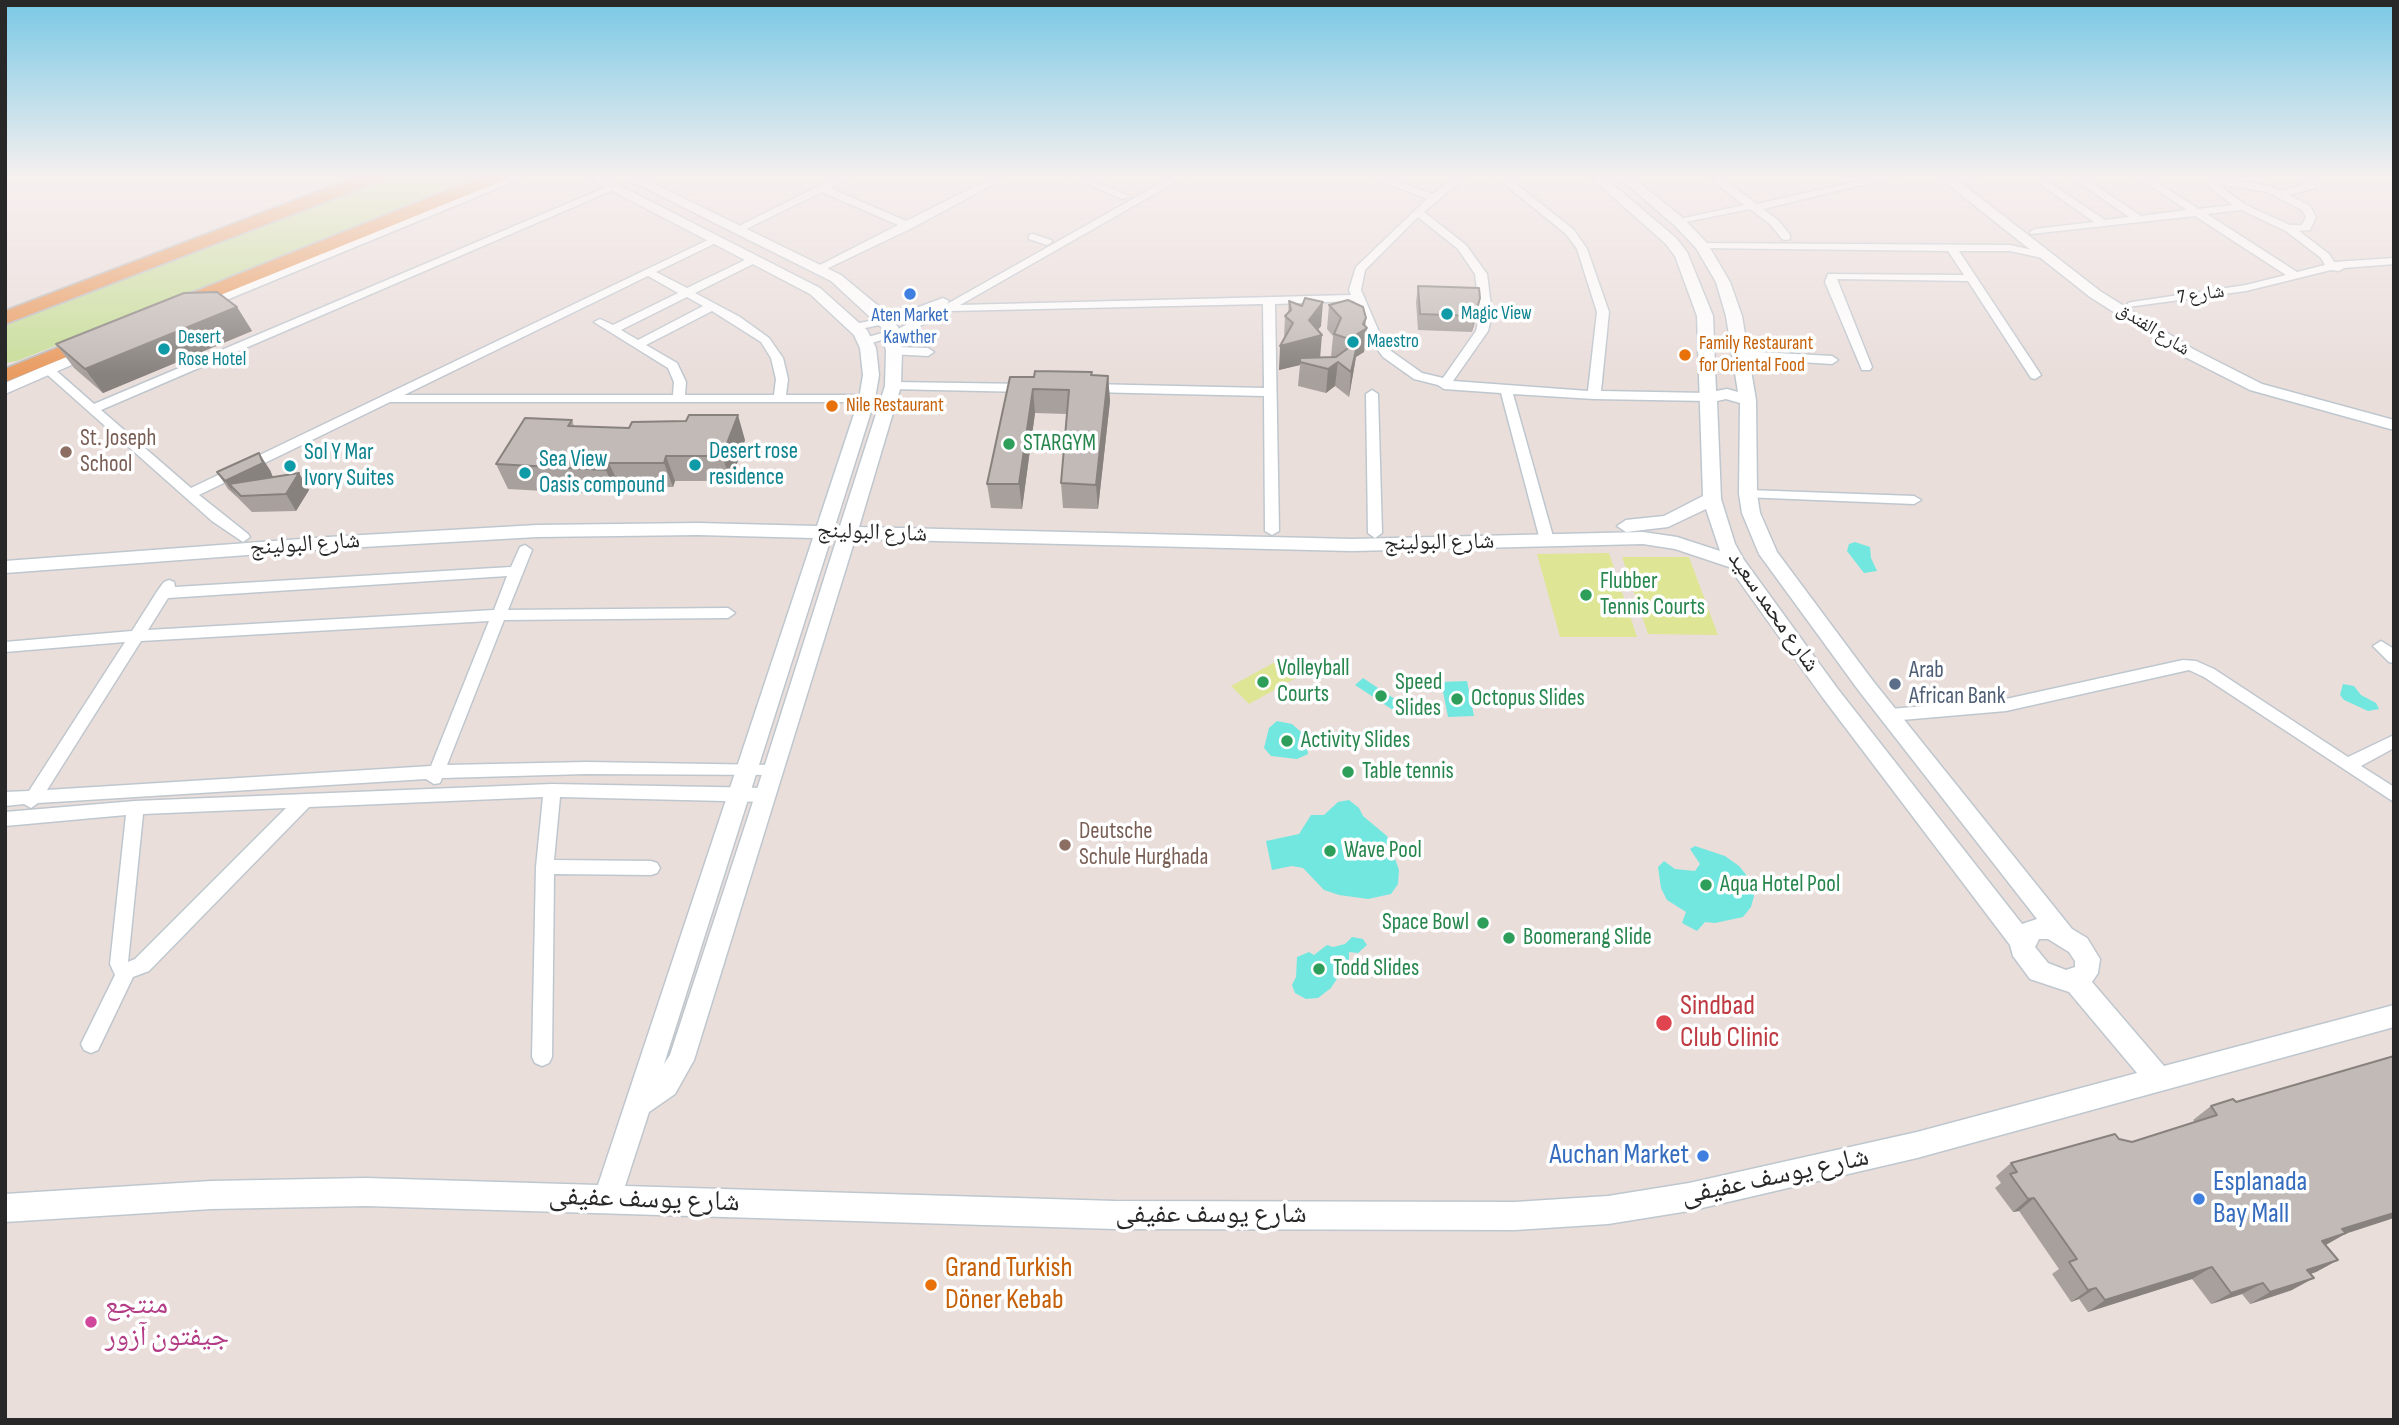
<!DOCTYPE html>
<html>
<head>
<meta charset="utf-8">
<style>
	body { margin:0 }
	#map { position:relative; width:2399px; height:1425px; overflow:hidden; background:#eadedb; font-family:"Sofia Sans Condensed",sans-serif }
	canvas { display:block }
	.frame { position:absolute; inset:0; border:7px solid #282828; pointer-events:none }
</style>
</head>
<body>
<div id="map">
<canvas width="2399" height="1425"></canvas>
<div class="frame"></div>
</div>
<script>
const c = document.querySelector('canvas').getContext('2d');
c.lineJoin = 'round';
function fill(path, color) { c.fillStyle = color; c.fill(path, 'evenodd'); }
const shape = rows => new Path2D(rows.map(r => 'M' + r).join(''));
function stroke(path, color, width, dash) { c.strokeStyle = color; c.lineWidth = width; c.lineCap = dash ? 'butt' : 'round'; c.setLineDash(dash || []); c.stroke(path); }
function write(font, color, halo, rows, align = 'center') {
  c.font = font + ' "Sofia Sans Condensed","Noto Naskh Arabic",sans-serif'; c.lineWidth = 7; c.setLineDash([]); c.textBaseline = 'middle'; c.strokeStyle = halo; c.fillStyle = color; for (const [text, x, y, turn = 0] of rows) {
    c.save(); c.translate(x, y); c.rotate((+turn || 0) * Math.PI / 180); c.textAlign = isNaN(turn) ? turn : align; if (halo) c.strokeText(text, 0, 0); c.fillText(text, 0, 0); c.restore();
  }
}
fill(shape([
	[393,175,485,175,17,361,5,363,5,325]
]), '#c8de99');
fill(shape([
	[1609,553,1637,637,1560,637,1537,554],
	[1622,557,1689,557,1718,635,1648,634],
	[1277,661,1296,678,1249,704,1231,686]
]), '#dee595');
fill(shape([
	[1855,542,1870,547,1871,558,1877,571,1864,573,1847,551,1849,544],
	[1363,678,1407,707,1399,714,1355,685],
	[1467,681,1474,716,1448,717,1441,682],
	[2343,684,2354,686,2361,695,2376,703,2379,709,2368,711,2344,700,2340,695],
	[1277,721,1292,724,1301,732,1305,738,1308,754,1297,759,1271,756,1264,748,1269,728],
	[1349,800,1359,808,1363,816,1387,836,1399,870,1398,884,1391,894,1368,899,1339,895,1324,890,1303,868,1292,866,1272,870,1266,841,1299,834,1311,815,1324,815,1338,802],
	[1695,846,1725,856,1739,866,1752,882,1754,896,1751,907,1743,917,1715,923,1705,922,1697,931,1682,923,1686,912,1667,900,1661,888,1658,867,1664,861,1675,869,1695,871,1700,864,1690,849],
	[1352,937,1363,939,1367,945,1358,953,1349,952,1349,960,1331,988,1318,998,1306,999,1295,993,1292,985,1296,977,1297,957,1309,952,1314,955,1327,945,1333,947,1345,944]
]), '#72e7e0');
const minor = shape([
	[644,175,657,175,642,184,634,184,634,180,644,175],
	[841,175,854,175,830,188,906,221,998,175,1011,175,912,228,820,272,815,269,816,267,898,225,822,192,740,232,731,230,841,175],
	[1067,175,1081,175,1131,197,1122,199,1067,175],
	[1175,175,1188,175,960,305,1351,295,1349,290,1356,267,1427,199,1365,175,1380,175,1433,194,1457,175,1468,175,1424,212,1466,245,1487,274,1492,314,1488,331,1453,381,1588,391,1597,312,1577,249,1566,234,1493,175,1505,175,1574,230,1587,249,1609,312,1601,391,1708,393,1714,397,1708,401,1594,399,1513,394,1554,540,1547,545,1540,540,1501,393,1444,389,1438,385,1414,379,1383,357,1370,339,1354,301,1275,304,1279,531,1272,535,1265,531,1264,396,1089,392,1083,388,1089,384,1264,388,1263,304,950,311,908,332,865,345,861,343,861,339,900,328,938,308,900,321,855,330,849,327,855,324,897,315,943,298,949,301,947,304,1175,175],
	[1418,217,1458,249,1475,274,1480,314,1476,331,1443,378,1422,373,1391,351,1382,339,1361,290,1365,270,1418,217],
	[1705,175,1717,175,1757,204,1884,175,1903,175,1763,209,1778,220,1790,235,1790,239,1786,240,1782,239,1770,224,1750,209,1675,224,1675,220,1744,205,1705,175],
	[1967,175,1977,175,1973,183,1969,184,1964,181,1967,175],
	[2068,175,2080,175,2141,216,2187,210,2134,175,2146,175,2199,209,2233,205,2210,188,2209,186,2212,181,2224,179,2270,186,2281,191,2306,184,2295,175,2308,175,2315,181,2316,188,2289,195,2310,206,2316,217,2310,230,2299,231,2329,254,2334,262,2394,258,2394,264,2344,268,2339,271,2331,270,2246,291,2128,307,2128,303,2132,302,2246,285,2286,275,2195,216,2031,234,2030,232,2035,229,2094,222,2040,184,2039,182,2044,179,2105,220,2129,217,2068,175],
	[2224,185,2267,192,2302,210,2306,217,2302,225,2290,225,2246,205,2220,186,2224,185],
	[2241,210,2286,231,2321,258,2325,265,2297,272,2207,214,2241,210],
	[609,186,618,188,101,410,191,488,716,236,721,239,720,241,656,272,687,288,751,257,759,257,759,261,695,293,740,317,769,338,783,358,788,379,786,395,867,395,871,396,871,402,390,402,199,495,248,534,250,537,243,542,212,521,42,370,44,367,52,367,94,404,609,186],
	[648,276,678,293,613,325,600,319,594,322,668,368,674,382,673,395,404,395,648,276],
	[687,297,703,306,638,340,621,330,687,297],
	[712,311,761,342,771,358,776,379,774,395,685,395,686,382,677,363,646,345,712,311],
	[1033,234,1051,240,1052,242,1047,245,1029,239,1029,235,1033,234],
	[1702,243,2010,245,2046,253,2046,257,2042,258,2010,251,1959,251,2041,375,2035,379,2031,378,1968,281,1837,279,1872,367,1870,370,1862,370,1825,282,1828,274,1964,275,1948,251,1698,248,1698,244,1702,243],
	[894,347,928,348,934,352,928,356,890,354,890,348,894,347],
	[1740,351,1832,356,1838,360,1832,364,1736,358,1736,352,1740,351],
	[893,382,1028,384,1034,388,1028,392,889,389,887,386,893,382],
	[1372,390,1378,394,1382,533,1375,538,1368,533,1366,394,1372,390],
	[1748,490,1914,496,1921,500,1914,504,1743,497,1743,491,1748,490],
	[525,545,532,550,508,610,728,608,735,613,728,618,504,620,447,765,586,762,774,765,780,767,782,771,780,775,586,774,442,778,440,783,434,784,426,779,38,803,31,808,24,804,5,806,5,792,29,791,125,642,5,652,5,642,132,631,158,590,164,582,169,580,174,582,175,587,511,567,520,547,525,545],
	[507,576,494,610,148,630,168,598,507,576],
	[489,621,431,766,47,790,141,641,489,621],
	[2381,641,2394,649,2394,663,2389,662,2373,646,2381,641],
	[2183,660,2196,661,2214,669,2348,757,2394,735,2394,748,2361,766,2394,787,2394,802,2204,677,2189,670,2006,711,1890,721,1882,715,1890,709,2006,699,2183,660],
	[552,784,766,788,772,790,774,795,772,800,766,802,560,797,554,860,651,861,657,863,660,868,657,873,651,875,554,874,552,1057,549,1063,542,1066,535,1063,532,1057,536,867,543,797,309,807,149,971,133,977,98,1050,91,1053,84,1050,81,1044,115,975,110,964,126,815,5,826,5,812,135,801,552,784],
	[286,808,135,959,128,962,143,814,286,808]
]);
const tertiary = shape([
	[512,175,530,175,202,310,192,310,189,307,192,304,512,175],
	[582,175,599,175,820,288,867,330,876,348,879,375,875,399,835,526,840,526,885,386,886,351,882,328,831,281,619,175,636,175,841,275,882,309,898,327,902,351,901,386,859,527,1352,539,1643,532,1677,537,1720,551,1706,509,1668,527,1626,532,1617,526,1626,520,1664,516,1703,496,1697,316,1675,256,1666,244,1588,175,1602,175,1676,238,1687,252,1713,316,1716,391,1727,389,1738,392,1726,316,1716,282,1696,248,1674,225,1616,175,1630,175,1684,219,1707,243,1730,282,1742,316,1756,400,1757,494,1760,513,1777,552,1873,681,2072,929,2087,938,2100,959,2098,973,2092,982,2164,1066,2394,1005,2394,1027,1917,1158,1689,1211,1608,1224,1515,1230,1115,1229,366,1206,211,1209,5,1222,5,1194,211,1181,366,1178,598,1185,813,538,698,535,537,537,328,549,5,573,5,561,328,537,537,525,698,523,817,526,859,399,863,375,860,348,854,335,810,294,582,175],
	[1726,399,1740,403,1739,494,1742,513,1759,554,1859,691,2037,919,2022,924,1837,688,1744,560,1735,544,1721,499,1717,401,1726,399],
	[831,538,837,538,763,771,670,1055,664,1064,831,538],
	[855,539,1352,551,1643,544,1675,549,1729,567,1823,698,2010,945,2013,956,2030,979,2069,992,2137,1073,1917,1132,1689,1183,1608,1196,1515,1202,1115,1201,625,1186,649,1112,675,1094,694,1060,855,539],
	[2039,939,2048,939,2069,952,2075,961,2075,967,2066,970,2048,963,2035,947,2039,939],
	[1936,175,1951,175,2100,291,2193,349,2262,384,2394,420,2394,430,2250,390,2181,355,2090,297,1936,175],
	[93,345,99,347,101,350,99,353,5,394,5,383,93,345]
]);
const primary = shape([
	[362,175,386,175,384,179,5,324,5,311,362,175],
	[486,175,509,175,507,179,186,309,179,311,170,305,172,301,486,175],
	[94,333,101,335,104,339,101,343,5,382,5,369,94,333]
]);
stroke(minor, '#bfc7ce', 3);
stroke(tertiary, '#bfc7ce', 3);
stroke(primary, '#bebebe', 4);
fill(minor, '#fff');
fill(tertiary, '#fff');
fill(primary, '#e99c61');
fill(shape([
	[1418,286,1477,314,1472,332,1418,330,1416,302],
	[1289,301,1321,326,1318,330,1320,357,1331,357,1333,336,1327,329,1329,305,1365,327,1364,352,1356,357,1349,397,1335,386,1326,393,1298,386,1300,365,1279,370,1284,340,1285,316,1288,313],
	[237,307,252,331,103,393,74,368,56,344],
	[1092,375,1108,376,1110,401,1098,509,1063,508,1061,483,1067,414,1035,413,1022,509,991,508,987,484,1034,377],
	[572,420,574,426,745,440,731,481,675,481,673,487,620,487,616,495,508,489,496,464],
	[270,470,273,477,299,473,309,490,296,511,252,512,237,497,228,489,217,472],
	[2211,1106,2345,1234,2325,1245,2338,1260,2316,1272,2310,1274,2292,1290,2250,1304,2242,1294,2211,1304,2192,1279,2088,1312,2079,1299,2071,1302,2052,1274,2059,1269,2019,1211,2013,1212,1995,1188,2001,1183,1996,1176,2011,1163,2119,1139,2132,1142,2195,1122,2193,1120]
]), '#a7a09d');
fill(shape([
	[1480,298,1477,314,1472,332,1475,316],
	[1323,302,1321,326,1312,337,1322,335,1320,359,1300,362,1300,365,1279,370,1280,346,1309,320],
	[237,307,252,331,103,393,85,369],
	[1366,318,1365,329,1367,328,1364,352,1356,357,1349,397,1351,372,1346,363,1349,339,1363,324],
	[1338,362,1335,386,1326,393,1328,369],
	[1108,376,1110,401,1098,509,1096,485],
	[1033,389,1035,413,1022,509,1019,484],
	[738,415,745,440,731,481,722,456],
	[259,453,270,470,274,480,229,484,237,497,225,481],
	[666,456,675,481,673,487,664,463],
	[609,463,620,487,616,495,606,470],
	[299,473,309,490,296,511,286,494],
	[2034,1198,2019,1211,2013,1212,2028,1199],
	[2394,1213,2394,1218,2345,1234,2324,1246,2301,1254,2342,1229],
	[2338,1260,2316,1272,2286,1282,2307,1270],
	[2212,1267,2192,1279,2088,1312,2105,1300],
	[2314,1278,2292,1290,2250,1304,2270,1292],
	[2263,1283,2242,1294,2211,1304,2231,1293],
	[2096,1288,2079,1299,2071,1302,2088,1290]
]), '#88827f');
const building = shape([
	[1418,286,1479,288,1480,298,1475,316,1420,314,1418,286],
	[217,292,237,307,85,369,56,344,184,293,217,292],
	[1305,298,1323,302,1309,320,1322,335,1280,346,1293,323,1285,316,1291,310,1289,301,1302,306,1305,298],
	[1348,300,1363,307,1366,318,1363,324,1367,328,1349,339,1334,334,1341,318,1329,305,1348,300],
	[1358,341,1351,372,1338,362,1328,369,1300,362,1300,358,1336,357,1358,341],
	[1035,371,1092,372,1091,375,1108,376,1096,485,1061,483,1069,390,1033,389,1019,484,987,484,1010,377,1034,377,1035,371],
	[689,415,738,415,722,456,666,456,664,463,609,463,606,470,496,464,525,418,572,420,568,426,629,428,632,422,686,421,689,415],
	[259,453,263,463,225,481,217,472,259,453],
	[299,473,286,494,241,496,229,484,299,473],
	[2394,1056,2394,1213,2342,1229,2346,1233,2322,1241,2338,1260,2307,1270,2314,1278,2270,1292,2263,1283,2231,1293,2212,1267,2105,1300,2096,1288,2088,1290,2069,1262,2077,1259,2034,1198,2028,1199,2010,1174,2017,1172,2011,1163,2115,1134,2119,1139,2132,1142,2217,1115,2211,1106,2233,1099,2236,1102,2394,1056]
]);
fill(building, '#c2bab6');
stroke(building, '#88827f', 2);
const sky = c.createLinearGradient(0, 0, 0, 375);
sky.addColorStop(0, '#79c8e5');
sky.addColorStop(0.47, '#f6f0ef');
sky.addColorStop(1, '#f6f0ef00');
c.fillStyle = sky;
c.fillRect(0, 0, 2399, 375);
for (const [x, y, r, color] of [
	[910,294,7,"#3f7fe0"],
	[1447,314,7,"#0f9aa8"],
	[1353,342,7,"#0f9aa8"],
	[164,349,7,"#0f9aa8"],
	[1685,355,7,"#e8710a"],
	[832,406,7,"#e8710a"],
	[1009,444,7,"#2e9e5b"],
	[66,452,7,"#8d6e63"],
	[695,465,7,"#0f9aa8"],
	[290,466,7,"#0f9aa8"],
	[525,473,7,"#0f9aa8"],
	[1586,595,7,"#2e9e5b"],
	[1263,682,7,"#2e9e5b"],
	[1895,684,7,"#5c6f8a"],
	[1381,696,7,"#2e9e5b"],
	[1457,699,7,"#2e9e5b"],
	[1287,741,7,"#2e9e5b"],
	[1348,772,7,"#2e9e5b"],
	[1065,845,7,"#8d6e63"],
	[1330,851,7,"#2e9e5b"],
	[1706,885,7,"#2e9e5b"],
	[1483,923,7,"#2e9e5b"],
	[1509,938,7,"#2e9e5b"],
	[1319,969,7,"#2e9e5b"],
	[1664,1023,9,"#e0444e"],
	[1703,1156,7,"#3f7fe0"],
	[2199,1199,7,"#3f7fe0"],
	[931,1285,7,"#e8710a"],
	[91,1322,7,"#d1479c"]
]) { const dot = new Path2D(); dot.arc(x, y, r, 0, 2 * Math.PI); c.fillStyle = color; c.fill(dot); stroke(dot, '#fff', 2.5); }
write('19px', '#282828', '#fff', [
	["شارع 7",2201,295,-8],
	["شارع الفندق",2153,330,32]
]);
write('19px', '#0d838f', '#fff', [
	["Magic View",1461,314],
	["Desert",178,338],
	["Rose Hotel",178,360],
	["Maestro",1367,342]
], 'left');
write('19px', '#366cbe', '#fff', [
	["Aten Market",910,316],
	["Kawther",910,338]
]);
write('19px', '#c56008', '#fff', [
	["Family Restaurant",1699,344],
	["for Oriental Food",1699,366],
	["Nile Restaurant",846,406]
], 'left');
write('23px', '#785e54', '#fff', [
	["St. Joseph",80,439],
	["School",80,465],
	["Deutsche",1079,832],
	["Schule Hurghada",1079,858]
], 'left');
write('23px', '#27864d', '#fff', [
	["STARGYM",1023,444],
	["Flubber",1600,582],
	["Tennis Courts",1600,608],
	["Volleyball",1277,669],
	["Courts",1277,695],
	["Speed",1395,683],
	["Slides",1395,709],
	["Octopus Slides",1471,699],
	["Activity Slides",1301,741],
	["Table tennis",1362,772],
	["Wave Pool",1344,851],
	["Aqua Hotel Pool",1720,885],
	["Space Bowl",1469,923,"right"],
	["Boomerang Slide",1523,938],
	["Todd Slides",1333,969]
], 'left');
write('23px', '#0d838f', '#fff', [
	["Desert rose",709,452],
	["residence",709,478],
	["Sol Y Mar",304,453],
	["Ivory Suites",304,479],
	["Sea View",539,460],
	["Oasis compound",539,486]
], 'left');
write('23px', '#282828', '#fff', [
	["شارع البولينج",872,533,2],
	["شارع البولينج",1439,543,-1],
	["شارع البولينج",305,545,-4],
	["شارع محمد سعيد",1773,612,55]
]);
write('23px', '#4e5e75', '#fff', [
	["Arab",1909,671],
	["African Bank",1909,697]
], 'left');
write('28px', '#be3a42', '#fff', [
	["Sindbad",1680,1007],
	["Club Clinic",1680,1039]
], 'left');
write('28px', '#366cbe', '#fff', [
	["Auchan Market",1689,1156],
	["Esplanada",2213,1183,"left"],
	["Bay Mall",2213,1215,"left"]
], 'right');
write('28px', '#282828', '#fff', [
	["شارع يوسف عفيفى",1775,1177,-12],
	["شارع يوسف عفيفى",644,1200,2],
	["شارع يوسف عفيفى",1211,1215]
]);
write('28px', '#c56008', '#fff', [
	["Grand Turkish",945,1269],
	["Döner Kebab",945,1301]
], 'left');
write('28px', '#b23c85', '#fff', [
	["منتجع",105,1306],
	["جيفتون آزور",105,1338]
], 'left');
</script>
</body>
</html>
